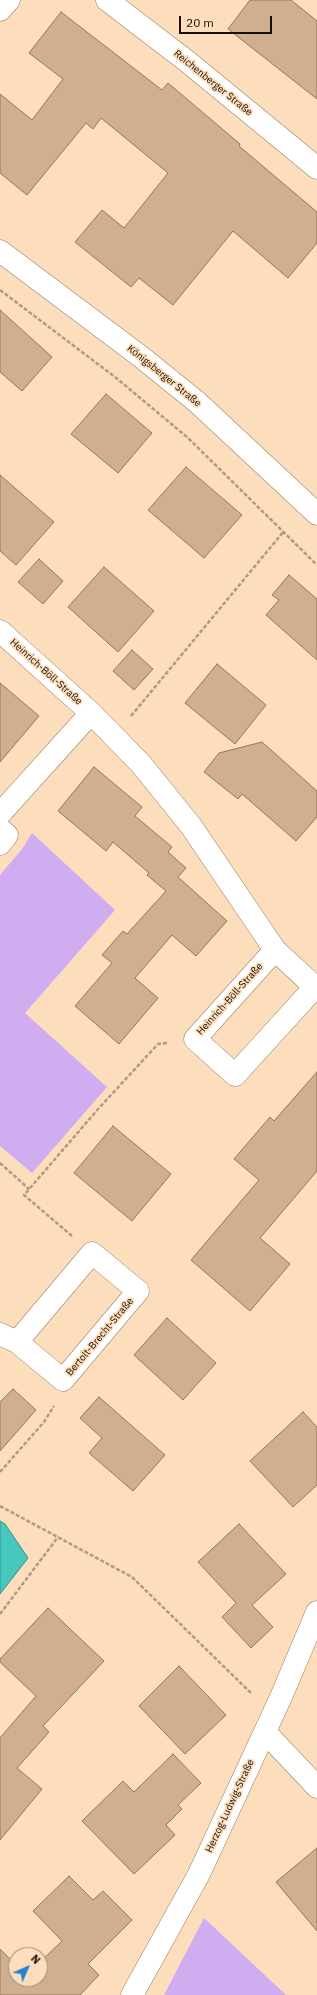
<!DOCTYPE html>
<html>
<head>
<meta charset="utf-8">
<style>
	body { margin:0 }
	#map { position:relative; width:317px; height:1995px; overflow:hidden; background:#fcddbc; font-family:"IBM Plex Sans",sans-serif }
	canvas { display:block }
	.north { position:absolute; left:8px; top:1947px; width:40px; height:40px; box-sizing:border-box; background:#fcddbc; border:1px solid #a18b72; border-radius:50%; rotate:45deg; font-size:11px; font-weight:700; line-height:16px; text-align:center; color:#190f04 }
	.north::after { content:''; display:block; margin:auto; width:14px; height:18px; background:#2182ce; clip-path:polygon(50% 0,100% 100%,50% 72%,0 100%) }
	.scale { position:absolute; left:179px; top:16px; width:93px; height:18px; box-sizing:border-box; border:2px solid #190f04; border-top:0; padding-left:5px; font-size:12px; line-height:14px; white-space:nowrap; color:#190f04; -webkit-text-stroke:3px #fcddbc; paint-order:stroke }
</style>
</head>
<body>
<div id="map">
<canvas width="317" height="1995"></canvas>
<div class="north">N</div>
<div class="scale">20 m</div>
</div>
<script>
const c = document.querySelector('canvas').getContext('2d');
c.lineJoin = 'round';
function fill(path, color) { c.fillStyle = color; c.fill(path, 'evenodd'); }
const shape = rows => new Path2D(rows.map(r => 'M' + r).join(''));
function stroke(path, color, width, dash) { c.strokeStyle = color; c.lineWidth = width; c.lineCap = dash ? 'butt' : 'round'; c.setLineDash(dash || []); c.stroke(path); }
function write(font, color, halo, rows, align = 'center') {
  c.font = font + ' "IBM Plex Sans",sans-serif'; c.lineWidth = 3.5; c.setLineDash([]); c.textBaseline = 'middle'; c.strokeStyle = halo; c.fillStyle = color; for (const [text, x, y, turn = 0] of rows) {
    c.save(); c.translate(x, y); c.rotate((+turn || 0) * Math.PI / 180); c.textAlign = isNaN(turn) ? turn : align; if (halo) c.strokeText(text, 0, 0); c.fillText(text, 0, 0); c.restore();
  }
}
fill(shape([
	[32,833,115,910,25,1013,107,1087,32,1173,0,1146,0,875,22,849],
	[204,1918,286,1995,164,1995]
]), '#d0acf1');
const water = shape([
	[0,1521,5,1524,28,1558,0,1594,0,1521]
]);
fill(water, '#46c8be');
stroke(water, '#389086', 1);
const building = shape([
	[250,0,291,0,317,21,317,99,228,29,250,0],
	[61,12,162,90,168,83,240,144,239,146,317,212,317,243,288,278,233,231,173,305,139,278,131,287,75,242,102,210,124,228,168,173,101,118,93,129,86,123,27,195,0,173,0,94,32,120,63,79,29,53,61,12],
	[0,310,52,357,22,391,0,372,0,310],
	[106,394,152,433,118,473,71,434,106,394],
	[186,467,242,515,204,558,148,510,186,467],
	[0,475,54,522,16,565,0,551,0,475],
	[39,559,63,581,43,604,18,582,39,559],
	[104,567,154,611,118,652,68,607,104,567],
	[289,575,317,599,317,660,266,615,279,600,272,595,289,575],
	[132,650,153,669,134,690,113,671,132,650],
	[217,664,266,705,235,744,185,703,217,664],
	[0,683,39,716,0,762,0,683],
	[262,742,317,791,317,817,296,841,242,794,238,799,204,772,219,753,262,742],
	[94,767,142,807,135,816,172,847,168,852,186,868,178,877,227,921,196,956,172,935,135,978,158,998,119,1044,75,1006,112,963,102,955,123,931,127,934,166,891,147,875,149,873,113,842,106,851,58,811,94,767],
	[317,1072,317,1171,260,1238,290,1264,250,1311,191,1260,259,1180,234,1159,270,1117,274,1121,317,1072],
	[113,1126,171,1174,132,1221,74,1173,113,1126],
	[167,1318,216,1363,183,1400,134,1355,167,1318],
	[13,1389,36,1410,0,1451,0,1402,13,1389],
	[99,1397,165,1455,133,1491,89,1453,102,1438,80,1418,99,1397],
	[303,1412,317,1427,317,1485,293,1507,250,1461,303,1412],
	[239,1524,286,1574,252,1605,273,1627,251,1648,222,1617,236,1603,198,1562,239,1524],
	[48,1608,104,1661,43,1726,49,1732,17,1768,42,1789,0,1840,0,1738,36,1696,0,1662,0,1659,48,1608],
	[179,1666,226,1715,185,1754,139,1706,179,1666],
	[173,1754,201,1783,178,1805,182,1809,166,1825,175,1835,134,1874,82,1821,123,1781,134,1792,173,1754],
	[317,1848,317,1931,276,1882,317,1848],
	[69,1876,93,1900,103,1891,132,1920,88,1964,99,1975,80,1995,0,1995,0,1949,16,1965,16,1979,40,1979,40,1962,62,1941,33,1911,69,1876]
]);
fill(building, '#ceb090');
stroke(building, '#947759', 1);
const minor = shape([
	[107,0,188,62,317,168],
	[0,10,9,0],
	[0,251,140,356,197,402,317,514],
	[0,631,91,713,141,764,191,826,275,950,315,987,235,1075,195,1039,275,950],
	[0,814,91,713],
	[0,829,7,835,0,844],
	[0,1334,17,1342,63,1380,138,1291,92,1253,17,1342],
	[265,1732,317,1787],
	[132,1995,199,1874,281,1697,317,1612]
]);
stroke(minor, '#9c7f61', 23);
stroke(shape([
	[0,290,115,377,187,437,317,565],
	[131,716,284,531],
	[0,1163,29,1189],
	[72,1236,24,1195,99,1108,158,1044,168,1043],
	[0,1472,44,1422,54,1406],
	[0,1506,132,1577,252,1694],
	[0,1614,58,1537]
]), '#b29a80', 2.5, [4, 2]);
stroke(minor, '#fff', 22);
write('10px', '#190f04', '#fcddbc', [
	["Reichenberger Straße",213,83,39],
	["Königsberger Straße",164,376,39],
	["Heinrich-Böll-Straße",46,672,42],
	["Heinrich-Böll-Straße",230,999,-48],
	["Bertolt-Brecht-Straße",100,1337,-50],
	["Herzog-Ludwig-Straße",230,1806,-65]
]);
</script>
</body>
</html>
